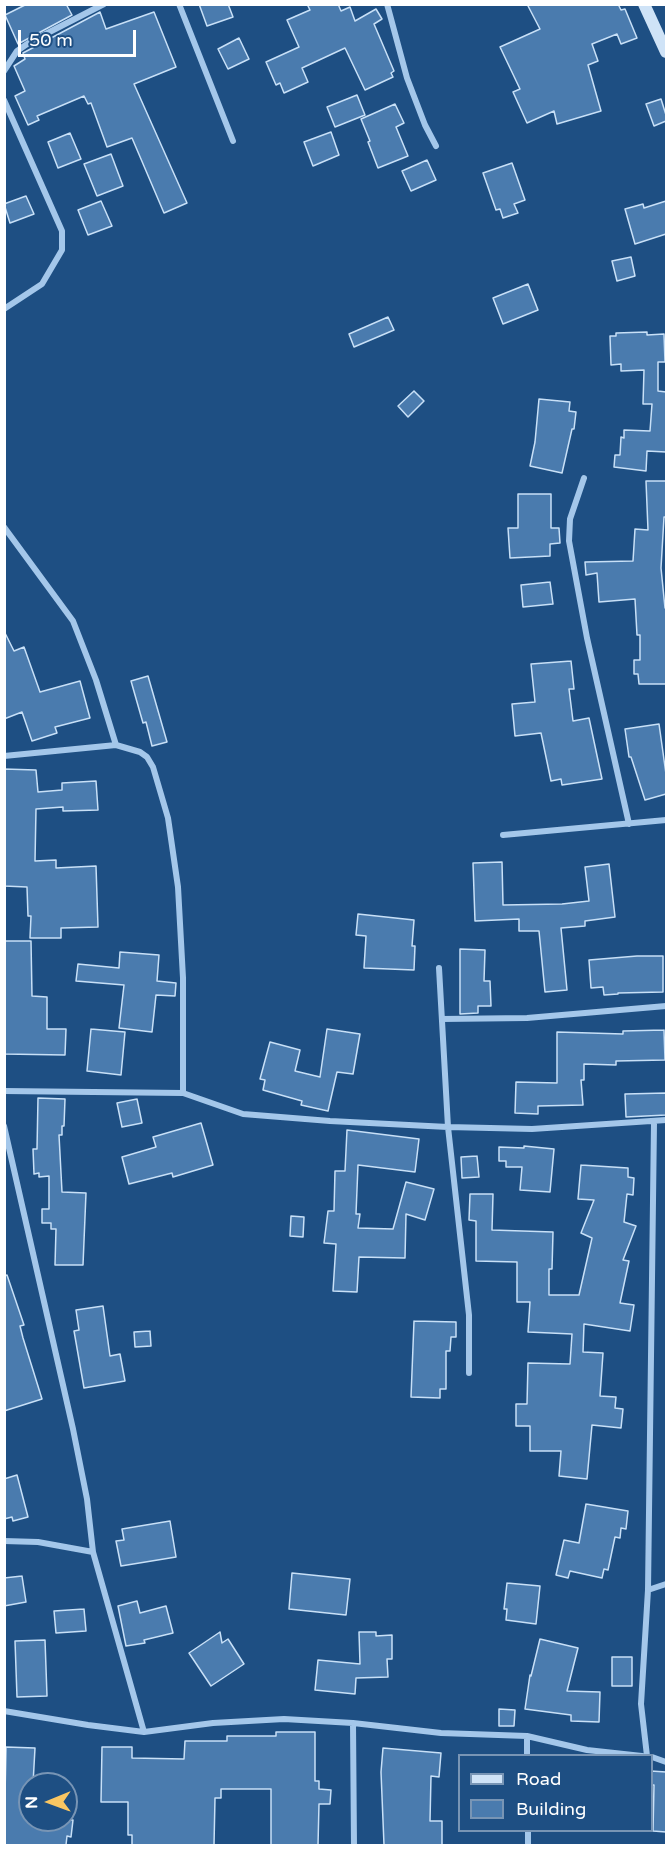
<!DOCTYPE html>
<html>
<head>
<meta charset="utf-8">
<style>
	body { margin:0 }
	#map { position:relative; width:671px; height:1850px; overflow:hidden; background:#1e4f83; font-family:"Varela Round",sans-serif }
	canvas { display:block }
	.frame { position:absolute; inset:0; border:6px solid #fff; pointer-events:none }
	.legend { position:absolute; left:458px; top:1754px; width:195px; height:78px; box-sizing:border-box; background:#1e4f83; border:2px solid #7895b5; margin:0; padding:8px 10px; list-style:none; font-size:18px; color:#fff }
	.legend li { display:flex; align-items:center; gap:12px; height:30px }
	.legend b { width:30px; border:2px solid #7895b5 }
	.north { position:absolute; left:18px; top:1772px; width:60px; height:60px; box-sizing:border-box; background:#1e4f83; border:2px solid #7895b5; border-radius:50%; rotate:269deg; font-size:16px; font-weight:700; line-height:24px; text-align:center; color:#fff }
	.north::after { content:''; display:block; margin:auto; width:21px; height:27px; background:#f9c662; clip-path:polygon(50% 0,100% 100%,50% 72%,0 100%) }
	.scale { position:absolute; left:18px; top:30px; width:118px; height:27px; box-sizing:border-box; border:3px solid #fff; border-top:0; padding-left:8px; font-size:18px; line-height:21px; white-space:nowrap; color:#fff; -webkit-text-stroke:4px #1e4f83; paint-order:stroke }
</style>
</head>
<body>
<div id="map">
<canvas width="671" height="1850"></canvas>
<div class="frame"></div>
<ul class="legend">
<li><b style="height:8px;background:#cfe3f7"></b>Road</li>
<li><b style="height:16px;background:#4a7bae"></b>Building</li>
</ul>
<div class="north">N</div>
<div class="scale">50 m</div>
</div>
<script>
const c = document.querySelector('canvas').getContext('2d');
c.lineJoin = 'round';
function fill(path, color) { c.fillStyle = color; c.fill(path, 'evenodd'); }
const shape = rows => new Path2D(rows.map(r => 'M' + r).join(''));
function stroke(path, color, width, dash) { c.strokeStyle = color; c.lineWidth = width; c.lineCap = dash ? 'butt' : 'round'; c.setLineDash(dash || []); c.stroke(path); }
const building = shape([
	[27,4,66,4,72,15,18,44,5,15,27,4],
	[199,4,228,4,233,17,207,26,199,4],
	[307,4,338,4,341,11,350,7,355,21,376,9,382,19,374,24,394,71,391,73,393,77,365,90,345,48,302,68,308,82,284,93,280,83,276,85,266,62,299,47,287,20,310,10,307,4],
	[527,4,618,4,621,10,625,9,637,38,621,44,617,34,592,44,598,61,588,65,601,111,557,124,554,111,527,123,513,92,520,89,500,47,540,29,527,4],
	[100,12,106,29,154,12,176,67,134,84,187,203,164,213,132,138,107,147,91,103,88,104,84,96,37,116,39,120,28,125,15,96,25,91,14,66,25,59,23,53,100,12],
	[239,38,249,59,228,69,218,49,239,38],
	[357,95,365,115,335,127,327,107,357,95],
	[661,99,666,115,666,121,654,126,646,104,661,99],
	[395,104,404,123,396,127,408,156,378,168,368,142,370,141,361,119,395,104],
	[331,132,339,155,313,166,304,142,331,132],
	[70,133,81,159,58,168,48,142,70,133],
	[111,154,123,186,97,196,84,164,111,154],
	[427,160,436,180,411,191,402,171,427,160],
	[512,163,525,200,514,204,518,213,503,218,500,209,496,210,483,173,512,163],
	[26,196,34,214,10,223,4,204,26,196],
	[101,201,112,226,88,235,78,210,101,201],
	[666,201,666,234,635,244,625,209,643,204,644,208,666,201],
	[631,257,635,276,617,281,612,261,631,257],
	[528,284,538,310,503,324,493,298,528,284],
	[388,317,394,330,354,347,349,334,388,317],
	[647,332,647,335,664,334,665,362,658,362,658,391,666,392,666,452,647,451,646,471,614,467,615,455,620,455,621,437,624,438,624,430,650,431,652,404,643,404,644,370,621,371,621,364,611,365,610,336,616,336,616,333,647,332],
	[414,391,424,401,408,417,398,406,414,391],
	[539,399,570,402,569,411,576,412,574,429,572,429,562,473,530,466,535,442,539,399],
	[646,481,666,481,666,517,664,517,661,568,665,608,666,608,666,684,639,684,638,674,634,674,634,660,640,660,640,635,637,635,635,599,599,602,597,573,586,575,585,562,633,561,635,529,648,530,646,481],
	[518,494,551,494,551,528,559,528,560,543,550,544,550,556,510,558,508,528,518,528,518,494],
	[550,582,553,604,523,607,521,585,550,582],
	[4,631,14,651,24,647,40,692,80,681,90,718,55,727,57,733,32,741,22,712,4,719,4,631],
	[571,661,574,689,569,689,573,721,589,718,602,779,562,785,561,779,551,781,541,733,515,736,512,704,535,702,531,664,571,661],
	[148,676,167,742,152,746,146,722,143,723,131,681,148,676],
	[659,724,666,774,666,794,645,800,631,757,629,757,625,729,659,724],
	[4,769,36,770,38,792,62,790,62,783,96,781,98,810,63,811,63,807,36,809,35,861,56,860,56,868,96,866,98,927,61,928,61,938,30,938,31,916,28,916,27,887,4,886,4,769],
	[502,862,503,905,562,904,589,901,585,867,609,864,615,917,585,921,585,926,561,928,567,990,545,992,539,931,519,931,519,919,475,921,473,863,502,862],
	[358,914,414,920,412,946,415,946,414,970,364,968,366,936,356,935,358,914],
	[4,941,31,941,32,996,47,997,47,1029,66,1029,65,1055,4,1054,4,941],
	[460,949,485,950,484,981,490,981,491,1006,478,1006,478,1013,460,1014,460,949],
	[120,952,159,955,157,981,176,983,175,996,156,995,152,1032,119,1028,124,985,76,981,78,964,119,968,120,952],
	[637,956,663,956,663,992,618,993,618,994,604,995,603,987,591,988,589,960,637,956],
	[91,1029,125,1032,121,1075,87,1071,91,1029],
	[327,1029,360,1034,353,1074,337,1072,328,1111,301,1105,302,1101,263,1090,265,1080,260,1079,270,1042,300,1050,295,1071,320,1077,327,1029],
	[664,1030,665,1060,616,1061,616,1065,584,1064,584,1080,581,1080,583,1105,538,1106,538,1114,515,1113,516,1082,557,1083,557,1032,623,1034,623,1031,664,1030],
	[666,1093,666,1115,626,1117,625,1094,666,1093],
	[38,1098,65,1099,64,1126,62,1126,62,1135,59,1135,62,1192,86,1193,83,1265,55,1265,56,1229,51,1229,51,1223,42,1223,42,1209,49,1209,49,1176,39,1177,39,1173,34,1174,33,1149,37,1149,38,1098],
	[137,1099,142,1123,122,1127,117,1103,137,1099],
	[201,1123,213,1165,173,1177,172,1173,129,1184,122,1157,156,1147,153,1137,201,1123],
	[347,1130,419,1139,415,1172,358,1165,356,1214,360,1214,358,1228,393,1229,406,1182,434,1189,425,1220,406,1214,405,1258,359,1257,357,1292,333,1291,336,1244,324,1243,328,1211,334,1211,335,1171,345,1171,347,1130],
	[524,1146,554,1149,550,1192,520,1190,522,1167,506,1167,506,1161,499,1161,499,1147,524,1148,524,1146],
	[477,1156,479,1177,462,1178,461,1157,477,1156],
	[581,1165,628,1168,628,1177,634,1178,633,1195,627,1194,624,1222,636,1226,623,1260,629,1261,620,1303,634,1305,630,1331,584,1324,583,1352,603,1353,600,1396,616,1397,615,1408,623,1409,621,1428,592,1425,587,1479,559,1476,561,1451,530,1451,530,1426,516,1426,516,1404,527,1404,528,1363,570,1364,572,1334,528,1332,530,1302,517,1302,517,1262,476,1261,476,1221,469,1220,470,1194,493,1194,492,1230,553,1232,552,1269,549,1269,549,1295,579,1295,592,1238,581,1233,594,1200,578,1199,581,1165],
	[291,1216,304,1217,303,1237,290,1236,291,1216],
	[7,1275,24,1325,20,1326,23,1338,42,1399,4,1411,4,1276,7,1275],
	[103,1306,110,1356,120,1354,125,1381,84,1388,74,1331,79,1330,76,1310,103,1306],
	[414,1321,456,1322,456,1337,451,1337,450,1351,446,1351,446,1389,440,1389,440,1398,411,1397,414,1321],
	[150,1331,151,1346,135,1347,134,1332,150,1331],
	[17,1475,28,1517,13,1521,12,1517,4,1519,4,1479,17,1475],
	[586,1504,628,1511,626,1529,621,1528,620,1538,615,1537,608,1570,604,1569,602,1578,570,1571,568,1578,556,1575,564,1540,579,1543,586,1504],
	[170,1521,176,1557,121,1566,116,1541,124,1540,122,1529,170,1521],
	[292,1573,350,1579,346,1615,289,1609,292,1573],
	[22,1576,26,1602,4,1606,4,1578,22,1576],
	[507,1583,540,1586,536,1624,506,1620,507,1609,504,1609,507,1583],
	[137,1601,140,1613,166,1606,173,1633,144,1640,145,1643,126,1646,118,1606,137,1601],
	[84,1609,86,1631,56,1633,54,1611,84,1609],
	[220,1632,222,1643,228,1639,244,1664,211,1686,189,1653,220,1632],
	[359,1632,376,1632,376,1636,392,1635,392,1659,387,1659,388,1677,356,1678,355,1694,315,1690,318,1660,360,1664,359,1632],
	[540,1639,578,1648,567,1691,600,1692,599,1722,571,1721,571,1715,525,1709,530,1675,531,1676,540,1639],
	[45,1640,47,1696,17,1697,15,1641,45,1640],
	[612,1657,632,1657,632,1686,612,1686,612,1657],
	[499,1709,515,1710,514,1726,499,1726,499,1709],
	[276,1732,315,1732,315,1781,319,1781,319,1789,331,1790,330,1804,319,1804,318,1845,271,1845,271,1789,221,1789,221,1798,215,1798,214,1845,132,1845,132,1835,128,1835,128,1802,101,1802,102,1747,132,1747,132,1758,184,1759,185,1741,227,1741,227,1736,276,1736,276,1732],
	[6,1747,35,1748,33,1784,30,1784,30,1820,73,1820,71,1837,67,1836,66,1845,4,1845,6,1747],
	[383,1748,441,1753,439,1777,431,1776,430,1821,442,1821,442,1845,384,1845,381,1772,383,1748],
	[651,1771,666,1772,666,1832,653,1831,654,1785,651,1785,651,1771]
]);
fill(building, '#4a7bae');
stroke(building, '#c8e0f7', 1.5);
stroke(shape([
	[179,4,233,141],
	[387,4,407,78,425,125,436,146],
	[4,71,17,51,30,42,104,4],
	[4,100,62,231,62,250,42,284,4,309],
	[584,478,570,519,569,541,587,638,629,824],
	[4,527,73,621,96,680,116,745,140,752,147,757,153,767,168,818,178,887,183,978,183,1093],
	[4,756,116,745],
	[503,835,666,820],
	[439,968,448,1127,469,1315,469,1373],
	[442,1019,527,1018,666,1006],
	[4,1091,183,1093,243,1114,330,1121,448,1127,532,1129,666,1120],
	[4,1126,73,1429,87,1499,93,1552,144,1732],
	[4,1541,38,1542,93,1552],
	[648,1590,654,1123],
	[4,1711,88,1725,144,1732,213,1723,284,1719,353,1723,441,1733,527,1736,587,1750,642,1756],
	[353,1723,354,1846],
	[527,1736,527,1756],
	[647,1756,641,1704,648,1590,666,1584],
	[652,1757,666,1762],
	[528,1830,528,1846]
]), '#a4c7ea', 6);
stroke(shape([
	[644,4,666,52]
]), '#cfe3f7', 12);
</script>
</body>
</html>
